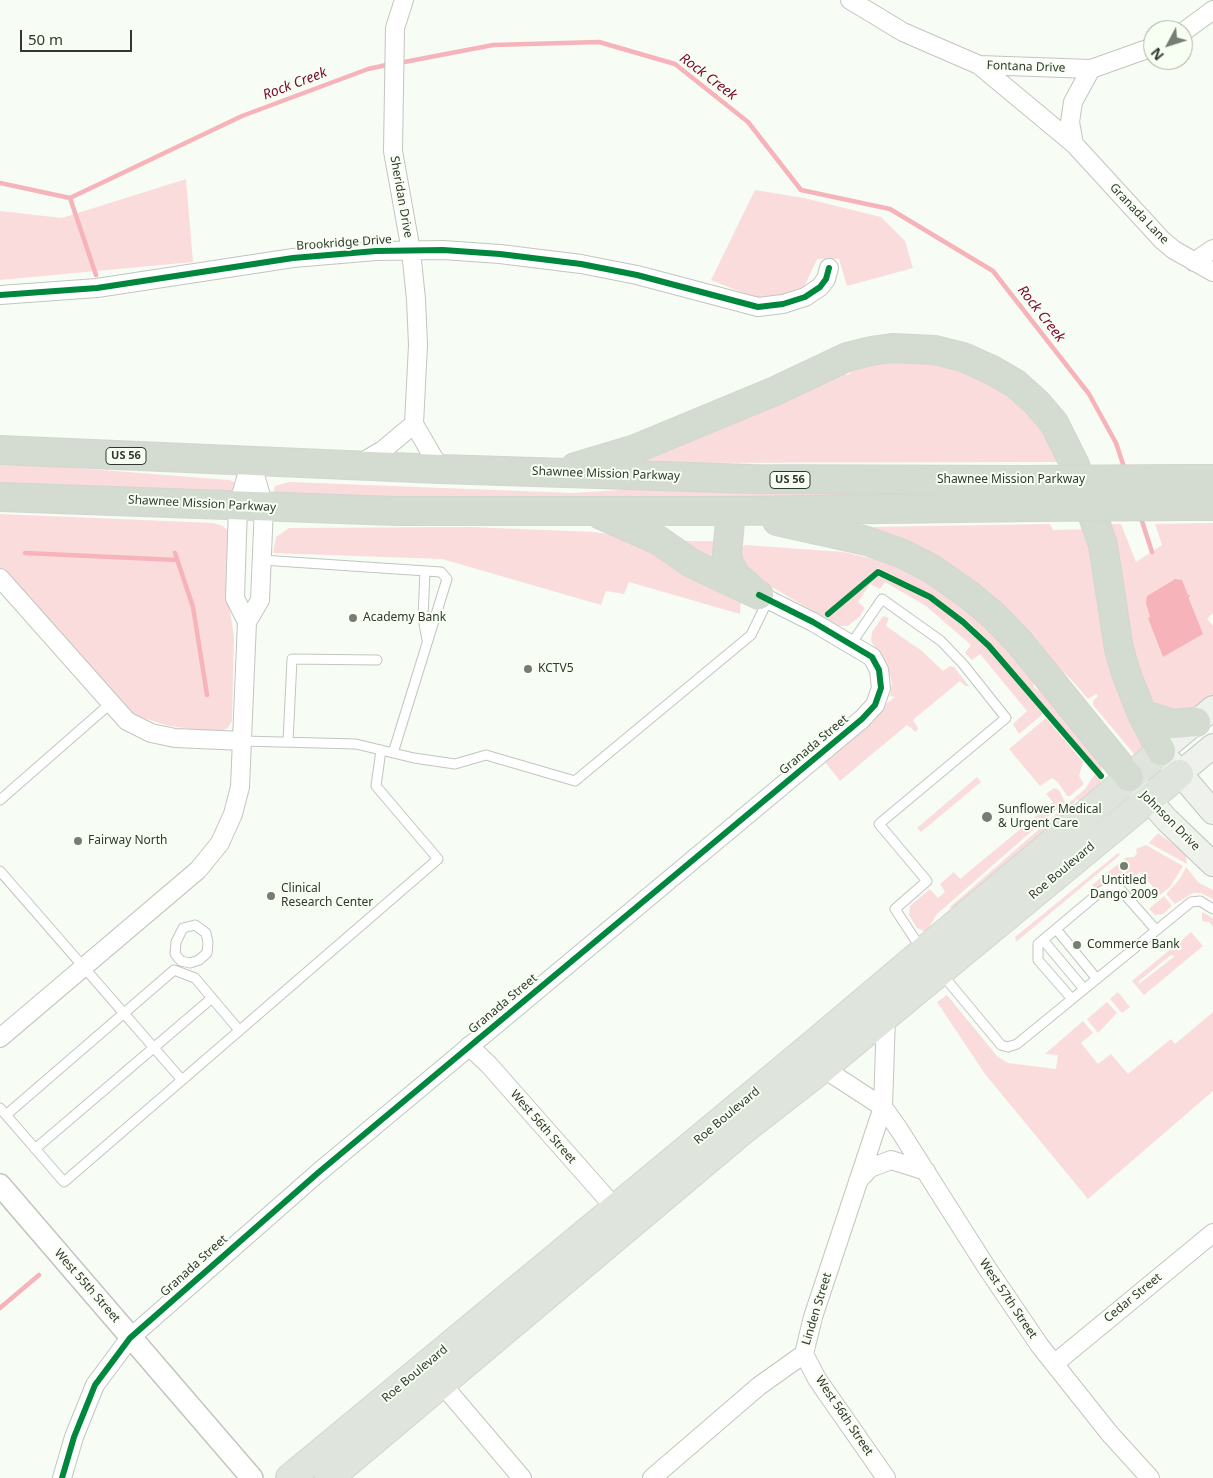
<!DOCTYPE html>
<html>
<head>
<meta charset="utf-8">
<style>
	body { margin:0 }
	#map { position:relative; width:1213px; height:1478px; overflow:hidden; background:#f7fcf5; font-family:"Noto Sans",sans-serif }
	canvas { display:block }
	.north { position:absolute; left:1143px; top:20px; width:50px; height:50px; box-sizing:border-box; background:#f6fff2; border:1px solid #a8afa4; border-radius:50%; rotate:230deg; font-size:14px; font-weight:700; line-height:20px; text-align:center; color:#32382f }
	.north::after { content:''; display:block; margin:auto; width:18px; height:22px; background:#777d74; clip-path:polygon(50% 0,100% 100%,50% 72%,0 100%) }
	.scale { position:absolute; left:20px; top:30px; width:112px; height:22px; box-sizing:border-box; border:2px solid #32382f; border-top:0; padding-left:6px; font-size:15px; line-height:18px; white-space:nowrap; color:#32382f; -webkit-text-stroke:4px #f6fff2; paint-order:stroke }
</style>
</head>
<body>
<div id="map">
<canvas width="1213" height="1478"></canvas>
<div class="north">N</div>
<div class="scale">50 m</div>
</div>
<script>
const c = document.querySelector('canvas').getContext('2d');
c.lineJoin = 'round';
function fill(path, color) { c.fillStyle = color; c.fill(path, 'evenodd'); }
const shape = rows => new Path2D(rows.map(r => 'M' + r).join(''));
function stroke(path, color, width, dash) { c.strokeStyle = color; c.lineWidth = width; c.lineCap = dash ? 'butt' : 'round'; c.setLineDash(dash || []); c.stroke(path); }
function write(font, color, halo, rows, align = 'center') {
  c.font = font + ' "Noto Sans",sans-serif'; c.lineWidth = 4; c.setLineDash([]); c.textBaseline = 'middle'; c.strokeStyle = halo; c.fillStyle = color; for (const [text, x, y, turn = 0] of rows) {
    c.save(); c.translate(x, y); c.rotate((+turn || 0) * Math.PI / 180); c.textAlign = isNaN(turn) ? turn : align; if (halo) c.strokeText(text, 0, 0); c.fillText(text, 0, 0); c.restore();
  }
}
fill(shape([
	[186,179,193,262,0,280,0,211,62,218],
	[755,190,804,198,881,217,905,241,913,268,847,286,839,259,817,259,804,287,764,301,711,280],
	[928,361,971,371,1026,406,1065,462,621,463,845,372,846,375,850,374,851,369,880,362],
	[0,462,229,480,237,483,236,493,0,486],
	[289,482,572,493,637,489,849,493,867,497,553,503,276,495,274,490,275,486],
	[0,514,213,523,223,526,228,531,230,610,234,637,232,721,227,729,215,732,169,726,136,716,111,695,0,567],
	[1213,523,1213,613,1207,619,1213,626,1213,698,1199,709,1156,711,1131,651,1108,524,1121,524,1136,562,1162,545,1155,524],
	[1175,579,1191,598,1148,618,1150,617,1147,596],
	[1050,524,1053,530,1089,529,1143,743,1144,751,1139,757,1134,754,1093,705,1093,701,1098,696,1096,694,1088,699,1070,678,1031,644,873,529,873,527],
	[470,527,594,532,628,537,741,598,740,614,629,582,624,594,606,591,601,605,442,559,273,553,276,537,289,528],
	[674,541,717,541,717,562],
	[745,545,843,552,900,565,914,571,988,625,1036,682,1033,686,1037,690,1041,687,1101,761,1102,774,994,647,971,624,930,594,878,568,826,612,830,615,879,575,921,595,949,614,993,653,1043,714,1019,734,1013,724,1027,711,980,654,972,660,965,653,971,645,926,606,885,582,880,589,870,584,858,602,865,608,860,616,848,626,838,626,745,571,738,551],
	[883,616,889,618,886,626,922,651,943,671,950,666,954,667,969,686,965,686,960,681,913,720,918,728,916,732,907,725,840,781,825,762,873,722,888,702,895,697,890,696,892,684,888,667,871,641,872,632],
	[1046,718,1083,762,1079,776,1084,784,1070,796,1067,796,1058,782,1052,778,1040,786,1009,749],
	[1095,774,1101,781,1093,793,1081,803,1077,799,1073,804,1076,807,955,913,950,907,1085,789],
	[977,777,981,782,921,832,917,828],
	[1054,788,1059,790,1065,802,937,914,926,932,917,928,909,915,910,906,930,889,938,898,945,892,940,884,954,872,960,879,1053,802,1046,794],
	[1158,833,1185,852,1187,864,1149,843],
	[1146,845,1183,866,1170,887,1160,895,1140,872,1127,883,1110,881,1097,890,1092,885,1127,857,1134,857,1137,853,1136,849],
	[1118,853,1120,855,1016,942,1015,937],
	[1186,867,1199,883,1213,890,1213,899,1201,893,1193,893,1175,904,1166,894,1179,880],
	[1164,896,1172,906,1163,914,1155,915,1149,909],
	[1202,912,1213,918,1213,927,1209,922,1202,921],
	[1191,932,1203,946,1144,995,1132,981,1173,947,1175,950,1178,948,1176,945],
	[1171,955,1175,956,1139,984,1139,981],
	[1118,992,1130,1007,1122,1013,1110,999],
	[947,995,997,1056,1008,1063,1056,1069,1058,1055,1045,1054,1083,1021,1093,1033,1081,1043,1098,1064,1111,1054,1128,1074,1171,1039,1175,1044,1213,1012,1213,1091,1088,1199,985,1074,937,1002],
	[1107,1002,1117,1013,1098,1033,1087,1019]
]), '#fbdcdc');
fill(shape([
	[1175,579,1182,580,1188,595,1190,595,1189,599,1203,634,1163,657,1148,618,1150,617,1146,603,1147,596]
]), '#f6b3ba');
stroke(shape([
	[399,63,493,45,599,42,675,64,748,122,801,190,890,209,993,271,1089,394,1116,443,1125,470],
	[0,183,70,198,242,116,368,69,391,64],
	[70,198,96,275],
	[1140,515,1152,552],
	[25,553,177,560],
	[175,553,193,607,207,695],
	[0,1308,39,1275]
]), '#f6b3ba', 4.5);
const service = shape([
	[262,560,441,572,447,579,393,753],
	[425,571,423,618,427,640],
	[851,644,882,599,941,641,963,664,1006,718,879,824,927,881,895,909,922,950],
	[243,741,356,744,414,758,455,764,486,755,575,781,751,635,768,600],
	[288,742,292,659,377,660],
	[0,800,111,703],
	[0,871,182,1080],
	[195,925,206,933,208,943,207,953,199,960,190,963,181,961,175,954,176,942,183,928,195,925],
	[1056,929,1097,979],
	[1043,940,1084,989],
	[941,973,1001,1045,1008,1047,1017,1044,1191,902,1200,901,1213,909],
	[1072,999,1038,960,1038,944,1100,892,1110,886,1120,889,1156,930],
	[0,1108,64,1182,438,859,376,786,381,750],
	[6,1115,174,970,195,978,239,1030],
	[35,1149,212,998]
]);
const minor = shape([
	[404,0,395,28,393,151,411,251,416,299,418,345,414,424,440,469],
	[850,0,903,32,979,65,1091,69,1153,47],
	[1183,32,1213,10],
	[979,65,1074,144,1162,240,1174,250,1213,272],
	[1074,144,1070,122,1073,102,1091,69],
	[1194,262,1213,249],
	[0,295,97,288,293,258,376,251,443,250,500,254,581,264,637,275,758,307,783,304,805,297,820,287,826,279,829,268],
	[359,464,383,450,414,424],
	[0,578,127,721,151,733,175,738,243,741],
	[247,622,260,600,264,507,251,461],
	[0,1038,198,870,220,843,233,814,240,787,247,622,235,598,238,506,251,461],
	[469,1046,489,1065,616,1209],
	[815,1063,883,1107,898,1128,987,1268,1040,1346,1110,1434,1150,1478],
	[858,1181,870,1168,891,1160,926,1171],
	[804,1354,817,1379,886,1478],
	[1054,1364,1213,1233],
	[442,1384,522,1478],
	[62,1478,74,1437,95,1385,130,1338,319,1172,862,719,875,705,881,688,879,670,872,657,813,622,759,595],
	[652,1478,759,1386,804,1354,813,1317,883,1107,886,1016]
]);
const tertiary = shape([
	[0,1185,252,1478]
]);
const secondary = shape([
	[1213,708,1161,751,1213,812],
	[1179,774,1213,746],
	[1129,777,1167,820,1213,864]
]);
const primary = shape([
	[290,1478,803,1053,1161,751],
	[329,1478,742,1131,823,1068,1179,774]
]);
const trunk = shape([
	[0,450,440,469,753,479,1022,480],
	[575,467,635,449,775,391,847,357,871,351,892,348,935,350,963,357,992,370,1016,384,1037,403,1054,423,1075,465,1103,545,1119,649,1126,673,1142,714,1161,751],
	[1176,479,1213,479],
	[0,497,396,511,731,511,1033,507],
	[1185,506,1213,506],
	[731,511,727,554,729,563,736,576,750,588],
	[601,515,658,540,691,563,759,595],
	[777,521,867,541,903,554,932,569,969,595,994,616,1020,643,1129,777],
	[1142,714,1173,724,1196,722]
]);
stroke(service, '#c1c6bf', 11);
stroke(minor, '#c1c6bf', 20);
stroke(tertiary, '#c1c6bf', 24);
stroke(secondary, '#c1c6bf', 26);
stroke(primary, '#d3d6d1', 30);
stroke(trunk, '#d3d6d1', 30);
stroke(service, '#fefffe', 9);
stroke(minor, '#fefffe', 18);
stroke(tertiary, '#fefffe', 21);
stroke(secondary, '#eef1ec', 24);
stroke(primary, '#dfe4dc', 28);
stroke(trunk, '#d4dbd0', 28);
const trunkBridge = shape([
	[1022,480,1176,479],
	[1033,507,1185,506]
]);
stroke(trunkBridge, '#d3d6d1', 30, []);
stroke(trunkBridge, '#d4dbd0', 28);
stroke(shape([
	[0,295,97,288,293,258,376,251,443,250,500,254,581,264,637,275,758,307,783,304,805,297,820,287,826,279,829,268],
	[828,614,878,572,930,597,963,622,989,646,1101,776],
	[62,1478,74,1437,95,1385,130,1338,319,1172,862,719,875,705,881,688,879,670,872,657,813,622,759,595]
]), '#00873e', 6);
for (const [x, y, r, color] of [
	[353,618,5,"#777d74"],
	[528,669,5,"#777d74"],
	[987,817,6,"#777d74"],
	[78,841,5,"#777d74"],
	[1124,866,5,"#777d74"],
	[271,896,5,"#777d74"],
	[1077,945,5,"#777d74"]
]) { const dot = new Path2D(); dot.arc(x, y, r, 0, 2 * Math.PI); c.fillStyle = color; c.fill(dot); stroke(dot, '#f6fff2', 2); }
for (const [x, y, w] of [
	[126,456,40],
	[790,480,40]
]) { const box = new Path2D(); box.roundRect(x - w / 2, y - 8.5, w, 17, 4); c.fillStyle = '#f6fff2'; c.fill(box); stroke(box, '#32382f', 1); }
write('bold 11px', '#32382f', null, [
	["US 56",126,456],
	["US 56",790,480]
]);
write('12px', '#32382f', '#f6fff2', [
	["Fontana Drive",1026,67,2],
	["Sheridan Drive",401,197,80],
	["Granada Lane",1139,214,46],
	["Brookridge Drive",344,243,-4],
	["Shawnee Mission Parkway",606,474,2],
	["Shawnee Mission Parkway",1011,480],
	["Shawnee Mission Parkway",202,504,3],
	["Granada Street",814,745,-40],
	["Johnson Drive",1170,821,45],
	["Roe Boulevard",1062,871,-40],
	["Granada Street",503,1004,-40],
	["Roe Boulevard",727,1116,-40],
	["West 56th Street",543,1127,49],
	["Granada Street",194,1266,-42],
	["West 55th Street",87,1286,49],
	["Cedar Street",1133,1298,-39],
	["West 57th Street",1008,1299,56],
	["Linden Street",817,1309,-73],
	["Roe Boulevard",415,1374,-40],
	["West 56th Street",844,1416,56]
]);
write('12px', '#32382f', '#f6fff2', [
	["Academy Bank",363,618],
	["KCTV5",538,669],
	["Sunflower Medical",998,810],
	["& Urgent Care",998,824],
	["Fairway North",88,841],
	["Untitled",1124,881,"center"],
	["Dango 2009",1124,895,"center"],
	["Clinical",281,889],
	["Research Center",281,903],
	["Commerce Bank",1087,945]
], 'left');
write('italic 14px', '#7d052d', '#f6fff2', [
	["Rock Creek",708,77,37],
	["Rock Creek",295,84,-21],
	["Rock Creek",1041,314,52]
]);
</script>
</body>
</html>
